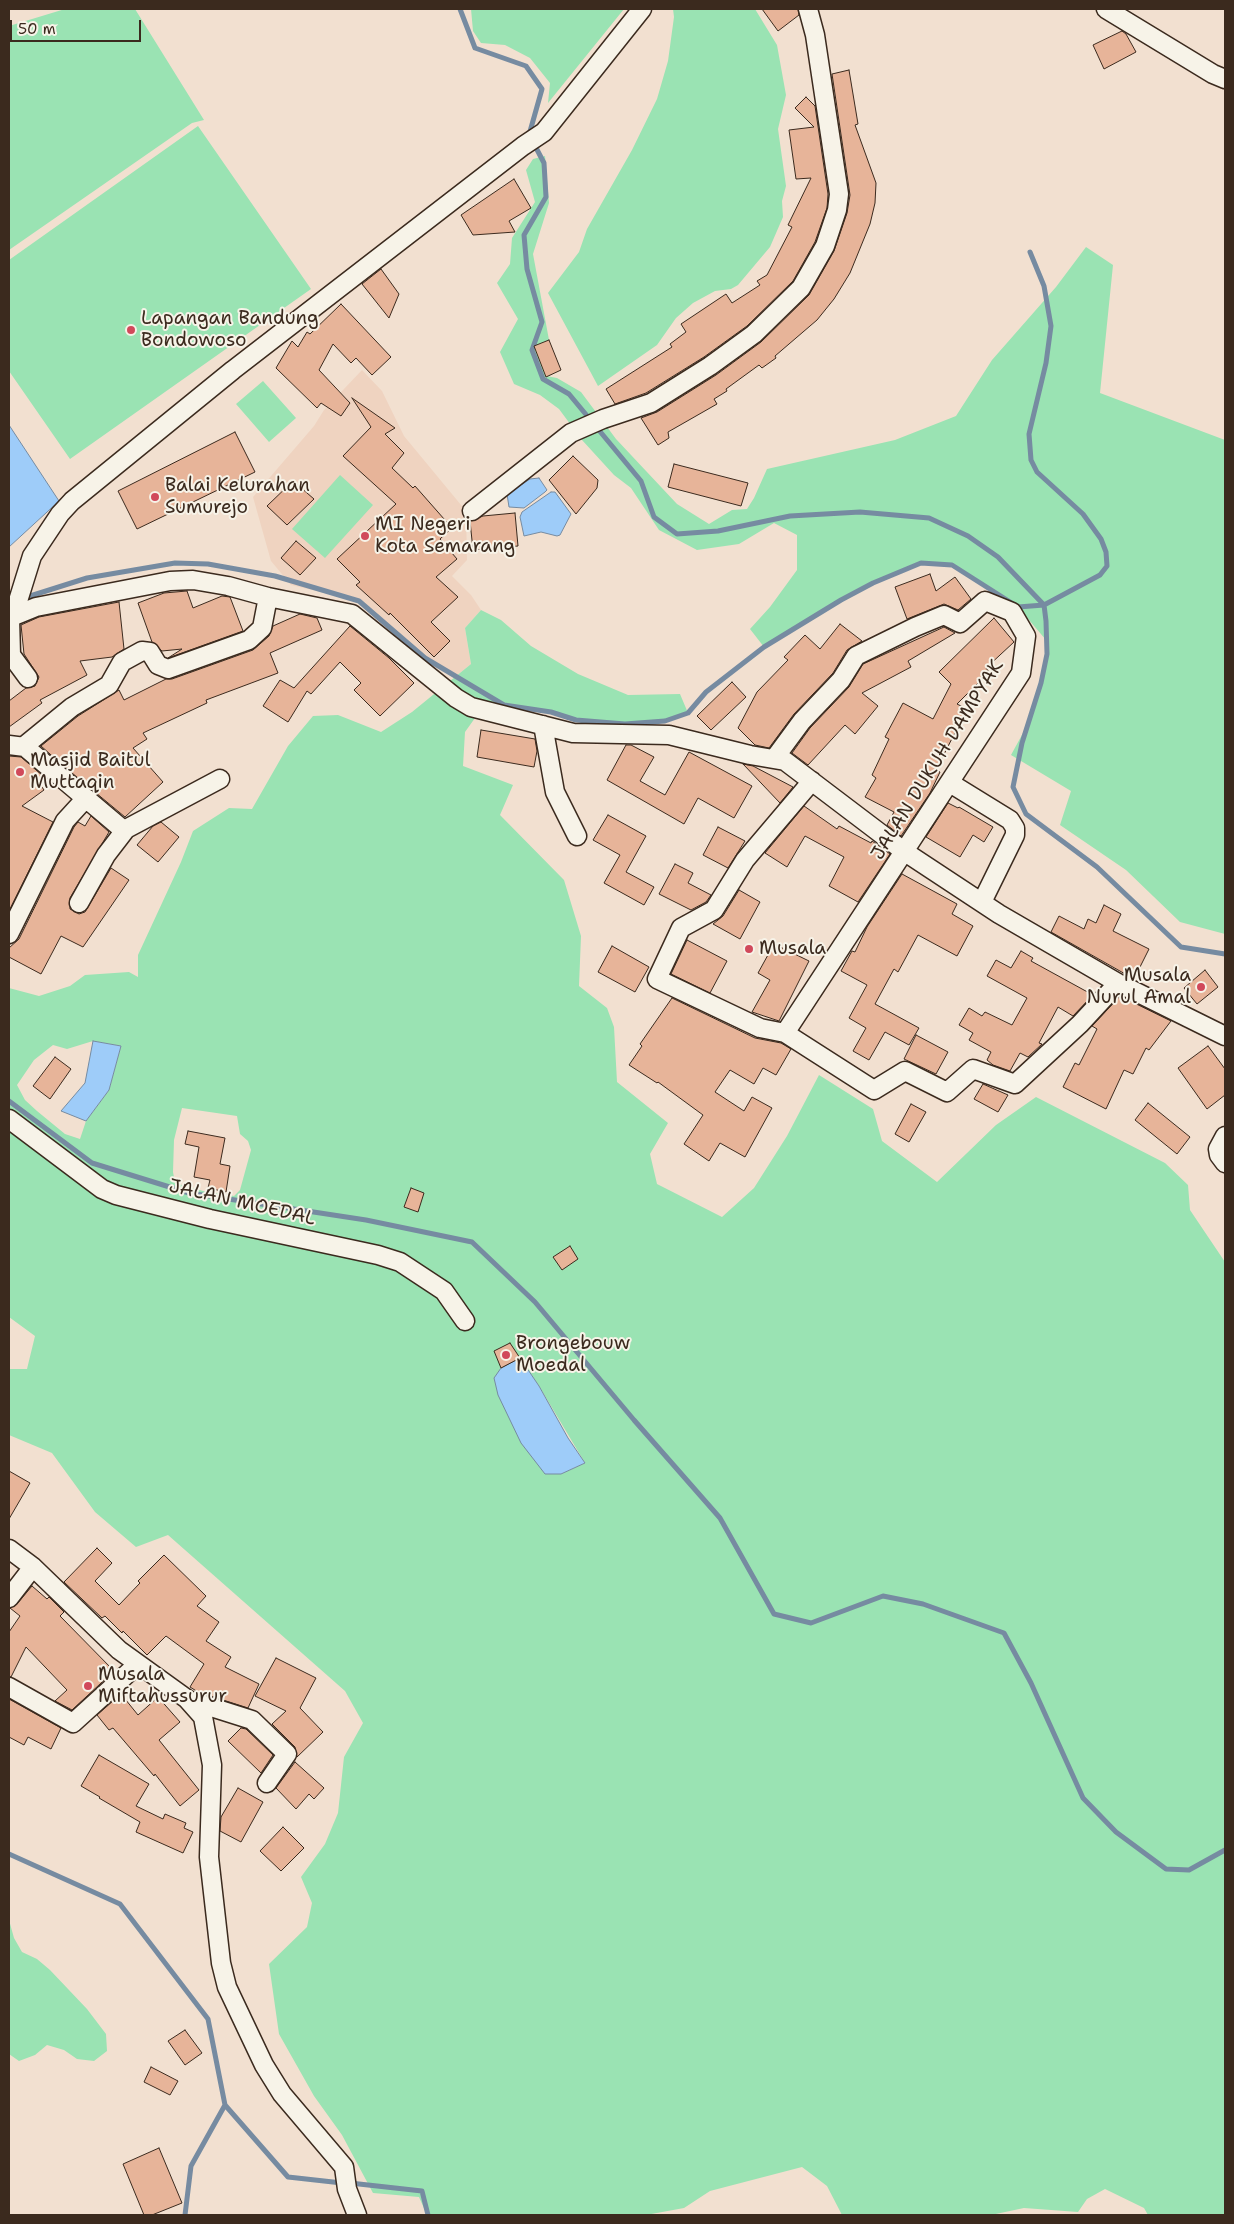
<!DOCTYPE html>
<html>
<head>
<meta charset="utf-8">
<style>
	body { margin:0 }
	#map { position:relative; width:1234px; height:2224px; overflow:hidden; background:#f2e0d0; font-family:"Shantell Sans",sans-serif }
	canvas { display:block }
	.frame { position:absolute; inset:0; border:10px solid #3b2a1e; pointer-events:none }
	.scale { position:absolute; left:10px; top:20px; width:131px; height:22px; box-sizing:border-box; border:2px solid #3b2a1e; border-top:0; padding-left:6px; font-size:15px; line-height:18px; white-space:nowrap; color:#3b2a1e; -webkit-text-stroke:4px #f7f3e8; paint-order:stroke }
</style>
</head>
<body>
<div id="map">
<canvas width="1234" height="2224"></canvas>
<div class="frame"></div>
<div class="scale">50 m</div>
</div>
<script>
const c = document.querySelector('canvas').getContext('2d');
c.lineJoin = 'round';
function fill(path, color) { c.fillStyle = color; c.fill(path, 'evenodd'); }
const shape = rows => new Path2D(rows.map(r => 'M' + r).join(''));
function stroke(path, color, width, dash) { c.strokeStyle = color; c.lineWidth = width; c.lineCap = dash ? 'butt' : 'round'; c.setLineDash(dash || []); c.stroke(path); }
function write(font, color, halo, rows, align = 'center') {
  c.font = font + ' "Shantell Sans",sans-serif'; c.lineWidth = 4; c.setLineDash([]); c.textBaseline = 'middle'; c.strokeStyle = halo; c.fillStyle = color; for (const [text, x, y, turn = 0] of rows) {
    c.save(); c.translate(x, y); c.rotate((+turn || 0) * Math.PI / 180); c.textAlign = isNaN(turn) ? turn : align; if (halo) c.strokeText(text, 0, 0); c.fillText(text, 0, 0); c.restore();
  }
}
fill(shape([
	[362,370,382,391,404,436,466,511,467,560,452,576,471,595,481,610,465,628,471,664,456,676,425,658,359,601,291,585,271,561,253,497,314,426,324,410]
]), '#efd3c0');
fill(shape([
	[65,9,135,9,204,120,192,123,9,250,9,26],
	[471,9,624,9,548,103,550,83,530,58,505,45,481,43,473,31],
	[673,9,755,9,777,45,786,95,778,129,786,186,782,201,783,217,770,247,738,285,731,289,715,291,693,303,676,318,657,345,598,386,548,293,579,252,587,229,632,150,657,99,668,61,674,17],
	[198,126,311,289,70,459,9,371,9,260],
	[545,156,549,203,533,254,549,340,534,346,546,376,557,378,581,392,616,439,677,504,709,524,732,510,747,509,754,498,767,469,895,440,956,416,992,360,1056,287,1086,247,1113,265,1100,393,1225,440,1225,934,1180,922,1126,870,1060,825,1071,791,1011,755,1023,733,1041,683,1047,654,1046,640,1018,607,952,565,921,563,873,583,833,604,764,647,750,629,770,607,797,570,797,535,774,523,739,544,697,550,659,530,631,488,614,475,582,440,559,409,540,395,514,384,500,352,518,319,497,283,510,264,512,238,535,202,526,170,533,159],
	[263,381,296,418,269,442,236,404],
	[340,475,373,505,325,558,292,529],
	[481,610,501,620,531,646,578,674,628,695,680,694,688,713,665,721,625,724,614,742,576,720,551,712,504,705,475,718,465,732,463,766,513,785,500,815,564,880,581,936,579,986,607,1008,614,1027,617,1082,668,1123,650,1154,657,1184,722,1217,754,1188,787,1136,819,1075,873,1109,882,1141,937,1182,996,1125,1036,1097,1165,1163,1188,1185,1190,1210,1225,1262,1225,2215,1148,2215,1144,2208,1105,2189,1087,2199,1078,2212,1024,2208,991,2215,842,2215,827,2186,802,2167,710,2191,684,2208,646,2215,427,2215,419,2197,373,2193,342,2135,314,2096,279,2034,269,1964,307,1927,312,1903,301,1877,325,1844,338,1813,344,1757,363,1723,345,1691,168,1535,136,1547,95,1512,52,1453,9,1435,9,1369,27,1369,35,1336,9,1317,9,988,39,996,70,986,85,975,129,972,138,977,138,955,181,862,193,831,229,808,252,809,288,746,313,716,338,715,381,732,412,712,471,664,465,628],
	[93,1041,121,1046,109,1090,86,1121,80,1139,65,1134,37,1111,25,1100,17,1085,34,1060,53,1045,67,1049],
	[182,1108,237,1116,240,1134,248,1141,251,1150,240,1190,234,1196,203,1191,175,1183,173,1172,174,1140],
	[520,1359,539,1386,585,1463,561,1474],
	[9,1920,14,1938,22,1952,37,1959,50,1970,87,2009,106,2034,107,2051,94,2061,77,2059,64,2050,47,2045,35,2055,19,2061,9,2054]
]), '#9ae3b3');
const water = shape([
	[9,425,59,501,9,547,9,425],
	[539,478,547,490,545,492,524,508,509,507,507,494,530,479,539,478],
	[551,492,555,492,571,514,560,535,557,536,541,532,524,536,520,517,522,512,551,492],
	[93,1041,121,1046,109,1090,86,1121,61,1111,85,1083,93,1041],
	[520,1358,539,1386,568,1438,585,1463,561,1474,545,1474,521,1443,498,1395,494,1378,501,1368,520,1358]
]);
fill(water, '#9eccf9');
stroke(water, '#768ba1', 1);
stroke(shape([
	[460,9,475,48,526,66,542,89,529,135],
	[533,142,544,163,546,197,524,235,527,269,542,322,532,350,543,379,569,394,641,481,654,517,677,534,718,531,790,516,860,512,929,518,968,536,998,557,1044,605,1046,621,1047,654,1041,683,1022,743,1013,787,1026,814,1097,867,1181,947,1225,954],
	[27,597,87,578,175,563,208,564,275,576,359,601,425,658,504,705,551,712,576,720,625,724,665,721,688,713,706,692,764,647,841,600,873,583,921,563,952,565,1018,607,1044,605,1100,575,1107,566,1106,552,1101,539,1083,514,1037,472,1031,460,1029,434,1046,363,1051,326,1044,286,1030,252],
	[9,1101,92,1163,189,1193,366,1220,472,1242,535,1302,634,1420,720,1518,774,1614,811,1623,883,1596,923,1604,1004,1633,1031,1683,1083,1798,1116,1832,1166,1869,1189,1870,1225,1850],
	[9,1854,120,1904,208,2019,225,2105,288,2177,342,2183],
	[350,2183,422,2191,428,2215],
	[185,2215,191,2166,225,2105]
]), '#768ba1', 5);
const building = shape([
	[762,9,798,9,799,15,778,31,762,9],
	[1122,31,1126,34,1136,52,1104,69,1093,45,1122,31],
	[849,70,858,124,855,125,876,183,875,203,870,224,850,273,834,299,817,320,775,356,776,358,762,368,759,365,726,389,727,391,714,399,717,404,668,432,669,438,658,445,641,418,657,412,716,375,761,342,809,295,834,251,847,213,850,195,832,74,849,70],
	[806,97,815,106,828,194,827,208,815,242,793,281,747,326,704,357,646,393,615,404,606,389,672,347,670,344,686,332,681,324,726,294,732,303,760,285,757,281,767,275,792,227,788,225,811,178,796,179,789,130,814,127,795,108,806,97],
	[514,179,531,208,509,221,515,232,473,235,461,215,514,179],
	[381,269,399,294,389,318,362,284,381,269],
	[341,304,391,357,372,375,356,358,351,363,333,344,319,370,350,403,341,416,321,403,317,408,276,368,292,341,298,347,307,332,310,334,341,304],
	[549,340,561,370,546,377,534,346,549,340],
	[352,398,395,428,385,434,404,453,392,468,413,488,415,486,452,528,440,539,457,559,436,577,458,597,431,622,450,641,434,657,390,613,389,615,356,585,360,582,337,559,396,504,343,456,371,427,352,398],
	[235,432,255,472,137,529,118,491,235,432],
	[573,456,598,480,597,488,576,514,549,480,573,456],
	[674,464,748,483,741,506,668,487,674,464],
	[293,481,314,499,287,525,267,506,293,481],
	[515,513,518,546,473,550,470,521,483,516,515,513],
	[296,541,316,558,300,575,281,558,296,541],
	[930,574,936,591,955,577,971,599,958,610,944,604,907,619,895,587,930,574],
	[187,591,193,608,222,596,230,597,243,631,168,658,182,649,162,651,152,642,138,603,164,593,187,591],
	[119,602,124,649,112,657,80,661,87,675,40,700,42,703,9,727,9,701,26,688,35,686,39,677,24,654,21,625,39,617,119,602],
	[300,614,317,618,322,630,270,653,278,673,206,700,207,703,143,733,147,739,133,748,163,782,125,817,66,768,61,760,59,762,41,746,78,716,119,690,124,700,166,679,172,679,253,650,269,636,273,626,300,614],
	[994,618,1014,642,986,668,989,672,957,704,967,709,936,770,940,772,930,793,901,836,887,825,894,812,865,797,876,778,872,775,889,739,885,737,903,703,933,719,951,684,939,672,994,618],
	[840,624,862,641,847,650,833,673,794,714,769,748,755,745,738,728,757,692,788,660,784,657,805,635,820,649,840,624],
	[350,626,389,658,414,683,380,716,354,690,361,683,340,662,311,694,307,691,288,722,263,706,280,680,294,688,350,626],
	[944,627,955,633,908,661,911,667,862,693,878,706,855,734,845,725,808,765,792,753,810,728,849,687,863,664,944,627],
	[732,682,746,697,711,730,697,716,732,682],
	[481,730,535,739,537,751,534,767,477,757,481,730],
	[626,745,631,745,654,757,640,781,665,795,689,752,752,786,734,818,698,798,684,824,607,780,626,745],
	[9,756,21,757,43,776,37,780,44,790,22,806,53,822,9,911,9,756],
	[743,764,753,766,793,787,780,803,743,764],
	[948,803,958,808,959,807,993,827,984,842,973,835,960,857,926,837,948,803],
	[804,806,837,829,839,826,871,843,872,841,890,854,858,902,829,886,844,857,805,836,787,867,765,853,804,806],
	[608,815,646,836,626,872,654,887,644,905,604,883,620,855,593,840,608,815],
	[91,816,109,832,70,898,70,909,79,914,85,912,111,868,129,880,83,947,61,936,41,974,9,957,9,948,19,939,74,827,78,822,85,826,91,816],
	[161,822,179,837,158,862,137,845,153,826,161,822],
	[718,827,745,841,728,868,703,855,718,827],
	[675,864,693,873,688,883,711,895,706,902,691,910,659,894,675,864],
	[902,874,957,904,952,914,973,926,957,956,918,935,898,972,894,969,875,1004,919,1028,909,1045,885,1032,869,1060,853,1051,866,1028,849,1018,867,985,841,971,852,951,855,952,867,927,902,874],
	[739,890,760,902,740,939,713,924,723,916,739,890],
	[1104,905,1121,914,1113,931,1149,949,1134,979,1051,932,1059,916,1084,929,1088,919,1096,923,1104,905],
	[687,940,727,961,710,993,671,974,687,940],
	[774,944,809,961,779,1021,752,1012,770,980,758,973,774,944],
	[612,946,649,967,635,992,598,972,612,946],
	[1021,951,1033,958,1031,961,1093,995,1073,1016,1058,1007,1039,1043,1042,1044,1028,1057,1020,1053,1010,1071,993,1065,987,1060,991,1052,969,1040,973,1033,959,1025,969,1008,982,1016,985,1012,1012,1025,1027,998,987,976,996,960,1011,968,1021,951],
	[1205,970,1218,987,1197,1004,1184,988,1205,970],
	[1120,996,1171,1021,1149,1050,1146,1048,1133,1074,1124,1070,1106,1109,1063,1087,1075,1063,1079,1065,1097,1029,1092,1026,1120,996],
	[672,998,755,1038,781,1043,791,1049,776,1075,763,1068,754,1084,730,1070,715,1092,744,1111,752,1097,772,1108,745,1157,720,1143,709,1161,684,1144,703,1115,658,1082,657,1083,629,1065,642,1046,640,1044,672,998],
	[916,1035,948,1052,936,1074,904,1059,916,1035],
	[1208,1046,1225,1069,1225,1095,1207,1109,1178,1068,1208,1046],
	[55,1057,71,1069,50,1099,33,1086,55,1057],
	[983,1084,1008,1095,998,1112,974,1099,983,1084],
	[1148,1103,1190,1137,1177,1154,1135,1120,1148,1103],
	[911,1104,926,1112,909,1142,895,1134,911,1104],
	[188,1131,225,1138,220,1164,230,1166,226,1192,208,1188,210,1180,194,1177,199,1147,185,1144,188,1131],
	[411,1188,424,1193,418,1212,404,1207,411,1188],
	[570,1246,578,1259,562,1270,553,1257,570,1246],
	[510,1343,520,1358,501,1368,494,1351,510,1343],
	[9,1471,30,1483,9,1519,9,1471],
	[97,1548,112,1563,95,1581,119,1605,140,1583,138,1581,164,1555,206,1596,197,1606,219,1622,206,1641,231,1657,225,1667,259,1684,248,1708,198,1692,190,1687,204,1664,166,1636,147,1655,123,1631,122,1633,105,1616,102,1618,64,1582,97,1548],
	[32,1586,47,1599,49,1597,64,1612,60,1616,114,1671,72,1710,55,1701,67,1690,26,1647,11,1677,9,1676,9,1632,20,1616,10,1608,17,1604,32,1586],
	[276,1658,316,1678,300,1708,323,1732,297,1757,295,1747,272,1724,286,1711,255,1696,276,1658],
	[121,1694,138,1715,158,1697,180,1722,159,1740,199,1790,180,1806,155,1774,154,1776,113,1728,109,1730,97,1715,121,1694],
	[9,1699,61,1728,51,1749,28,1737,24,1745,9,1737,9,1699],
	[241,1728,246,1729,273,1755,261,1773,228,1741,241,1728],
	[99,1755,149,1784,136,1806,163,1819,165,1814,186,1823,184,1828,193,1832,183,1853,136,1832,140,1822,99,1798,100,1797,81,1786,99,1755],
	[295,1762,324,1788,314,1799,309,1794,296,1809,276,1788,295,1762],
	[238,1788,263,1802,241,1842,220,1831,221,1817,238,1788],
	[283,1827,304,1848,281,1871,260,1851,283,1827],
	[185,2030,202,2053,185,2065,168,2041,185,2030],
	[151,2067,178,2081,170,2095,144,2082,151,2067],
	[159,2148,182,2203,152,2215,144,2215,123,2164,159,2148]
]);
fill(building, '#e7b499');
stroke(building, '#3b2a1e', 1);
const minor = shape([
	[1106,9,1213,74,1225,79],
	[472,511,571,433,603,419,651,403,710,366,754,334,801,288,825,246,837,210,839,194,815,35,808,9],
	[13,617,32,556,60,514,72,501,233,370,523,146,544,132,642,9],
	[9,618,36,607,170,581,193,580,228,586,268,597,352,614,456,698,471,707,573,733,669,735,750,755,785,761,905,852,999,914,1118,983,1225,1036],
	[10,618,11,655,28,678],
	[543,725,555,792,577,836],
	[9,745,25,747,121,828,126,829,220,779],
	[23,747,72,707,109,685,122,662,142,651,150,652,158,665,168,669,249,640,262,628,268,597],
	[774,759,802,721,841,680,856,656,915,627,944,615,960,623,985,601,1012,612,1026,636,1021,673,785,1033],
	[812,781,745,860,714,910,681,928,657,979,760,1028,785,1033,874,1090,905,1071,947,1092,973,1069,1015,1084,1080,1024,1118,983],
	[950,783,1010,820,1015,828,1015,835,982,902],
	[79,903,106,855,126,829],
	[9,934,65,821,86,798],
	[9,1119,102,1189,116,1195,210,1219,378,1255,400,1262,444,1291,465,1321],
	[1225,1136,1218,1149,1219,1155,1225,1163],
	[9,1549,33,1567,119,1650,187,1699,203,1717,212,1765,209,1857,221,1963,227,1987,264,2065,282,2094,344,2167,347,2189,357,2215],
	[9,1598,33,1567],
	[9,1687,73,1723,138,1664],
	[192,1701,252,1720,287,1754,267,1783]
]);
stroke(minor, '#3b2a1e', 21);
stroke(minor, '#f7f3e8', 18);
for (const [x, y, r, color] of [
	[131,330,5,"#d1495b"],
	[155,497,5,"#d1495b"],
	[365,536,5,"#d1495b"],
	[20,772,5,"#d1495b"],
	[749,949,5,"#d1495b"],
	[1201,987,5,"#d1495b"],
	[506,1355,5,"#d1495b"],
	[88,1686,5,"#d1495b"]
]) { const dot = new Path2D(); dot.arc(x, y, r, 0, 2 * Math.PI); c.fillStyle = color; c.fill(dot); stroke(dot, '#f7f3e8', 2); }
write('19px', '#3b2a1e', '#f7f3e8', [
	["Lapangan Bandung",141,319],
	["Bondowoso",141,341],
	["Balai Kelurahan",165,486],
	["Sumurejo",165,508],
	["MI Negeri",375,525],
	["Kota Semarang",375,547],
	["Masjid Baitul",30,761],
	["Muttaqin",30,783],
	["Musala",759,949],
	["Musala",1191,976,"right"],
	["Nurul Amal",1191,998,"right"],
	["Brongebouw",516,1344],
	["Moedal",516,1366],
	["Musala",98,1675],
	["Miftahussurur",98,1697]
], 'left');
write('19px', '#3b2a1e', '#f7f3e8', [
	["JALAN DUKUH DAMPYAK",938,760,-58],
	["JALAN MOEDAL",242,1203,13]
]);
</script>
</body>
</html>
